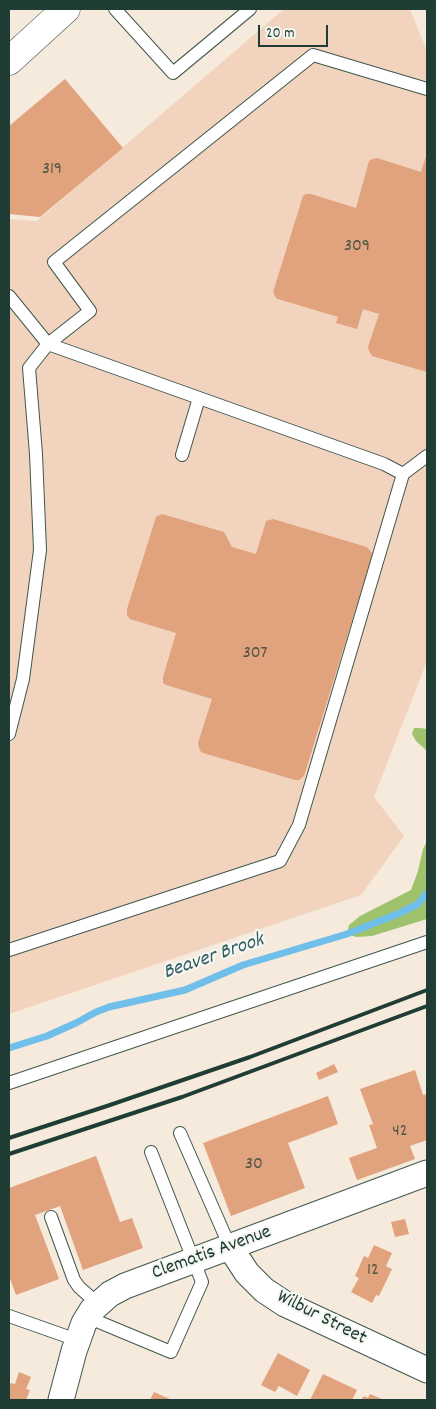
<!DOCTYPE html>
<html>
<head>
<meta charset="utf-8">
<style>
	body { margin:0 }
	#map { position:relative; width:436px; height:1409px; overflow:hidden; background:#f5eadb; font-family:Dekko,sans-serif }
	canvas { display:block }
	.frame { position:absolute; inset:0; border:10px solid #1f3d34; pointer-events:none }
	.scale { position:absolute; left:258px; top:25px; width:70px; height:22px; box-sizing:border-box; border:2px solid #1f3d34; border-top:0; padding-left:6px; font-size:15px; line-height:18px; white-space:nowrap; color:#1f3d34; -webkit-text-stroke:4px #f6f6f2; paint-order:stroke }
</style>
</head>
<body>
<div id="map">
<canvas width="436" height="1409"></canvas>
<div class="frame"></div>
<div class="scale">20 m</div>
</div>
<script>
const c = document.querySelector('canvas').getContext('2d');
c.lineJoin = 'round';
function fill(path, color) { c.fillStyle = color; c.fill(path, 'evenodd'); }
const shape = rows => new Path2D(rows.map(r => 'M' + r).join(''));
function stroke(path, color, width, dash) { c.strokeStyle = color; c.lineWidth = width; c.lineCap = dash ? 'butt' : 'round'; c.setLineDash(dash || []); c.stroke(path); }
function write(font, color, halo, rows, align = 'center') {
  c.font = font + ' Dekko,sans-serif'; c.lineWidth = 4.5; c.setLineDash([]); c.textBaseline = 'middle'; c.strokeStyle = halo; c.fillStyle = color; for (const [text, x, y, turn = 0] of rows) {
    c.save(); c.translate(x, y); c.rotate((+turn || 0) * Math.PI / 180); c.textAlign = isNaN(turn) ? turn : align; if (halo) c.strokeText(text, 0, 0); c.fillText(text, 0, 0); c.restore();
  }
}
fill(shape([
	[284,9,410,9,426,49,427,49,427,661,374,797,404,836,361,895,9,1014,9,219,37,221]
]), '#f2d4be');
fill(shape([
	[414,728,420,728,427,729,427,751,416,741,412,734],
	[427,841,427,919,372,936,356,937,347,934,349,925,360,916,411,890,418,871,423,849]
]), '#9fc36d');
stroke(shape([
	[9,1048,47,1036,76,1023,96,1012,109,1007,185,990,243,965,347,934,400,913,418,904,427,893]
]), '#70bfeb', 7);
fill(shape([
	[65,79,123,148,40,217,9,214,9,126],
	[427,153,427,372,372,356,369,351,368,347,379,314,363,309,357,329,336,323,338,317,278,299,276,298,273,292,303,196,306,194,311,194,356,208,369,161,373,159,377,158,421,172],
	[162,514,224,532,232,547,256,554,266,521,273,519,367,547,372,553,372,556,304,776,299,780,295,780,203,753,201,752,199,748,198,743,212,699,166,685,163,683,163,677,176,633,130,619,127,615,127,609,156,517],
	[334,1064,338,1072,319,1080,316,1073],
	[415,1070,423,1095,427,1094,427,1140,410,1146,415,1159,357,1180,349,1158,377,1148,369,1125,373,1124,360,1089],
	[328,1096,338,1124,288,1143,305,1188,231,1216,203,1143],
	[96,1156,120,1222,132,1218,143,1248,83,1270,60,1206,35,1215,59,1279,16,1295,9,1276,9,1188],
	[405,1219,409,1234,395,1237,391,1222],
	[374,1245,392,1253,386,1266,392,1269,379,1296,376,1295,372,1303,351,1292,359,1278,355,1276,364,1256,368,1258],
	[278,1353,310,1370,297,1396,279,1386,275,1392,261,1385],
	[19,1372,31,1377,26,1389,30,1390,26,1400,9,1400,9,1386,11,1383,15,1384],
	[323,1374,357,1390,352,1400,310,1400],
	[154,1392,172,1400,150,1400],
	[370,1394,384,1400,361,1400,364,1396,368,1398]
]), '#e1a27e');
const service = shape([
	[115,9,173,73,250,9],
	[9,296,48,344,384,464,403,474,299,825,280,861,9,950],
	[182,455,199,398],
	[403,474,427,456],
	[9,734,23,679,40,550,36,454,29,368,48,344,90,311,54,262,313,55,427,89],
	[9,1083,427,942],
	[180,1133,230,1247],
	[51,1217,74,1280,79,1287,98,1304],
	[9,1316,77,1340],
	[87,1317,171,1352,202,1282,151,1152]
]);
const minor = shape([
	[230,1247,247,1273,264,1290,285,1304,427,1370],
	[61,1400,74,1351,84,1323,92,1310,110,1294,125,1286,427,1173]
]);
const primary = shape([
	[9,61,66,9]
]);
stroke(service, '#3f574d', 14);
stroke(minor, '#3f574d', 27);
stroke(primary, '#3f574d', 29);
stroke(service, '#fff', 12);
stroke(minor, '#fff', 25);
stroke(primary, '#fff', 28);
stroke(shape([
	[9,1138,107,1106,250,1057,427,990],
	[9,1154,182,1097,427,1006]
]), '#1f3d34', 4);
write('18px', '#505646', null, [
	["319",52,171],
	["309",357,248],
	["307",255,655],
	["42",400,1133],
	["30",254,1166],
	["12",373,1272]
]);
write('20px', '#1f3d34', '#f6f6f2', [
	["Clematis Avenue",212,1254,-20],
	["Wilbur Street",321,1319,27]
]);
write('italic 21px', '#335e62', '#f6f6f2', [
	["Beaver Brook",214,958,-19]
]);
</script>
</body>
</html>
